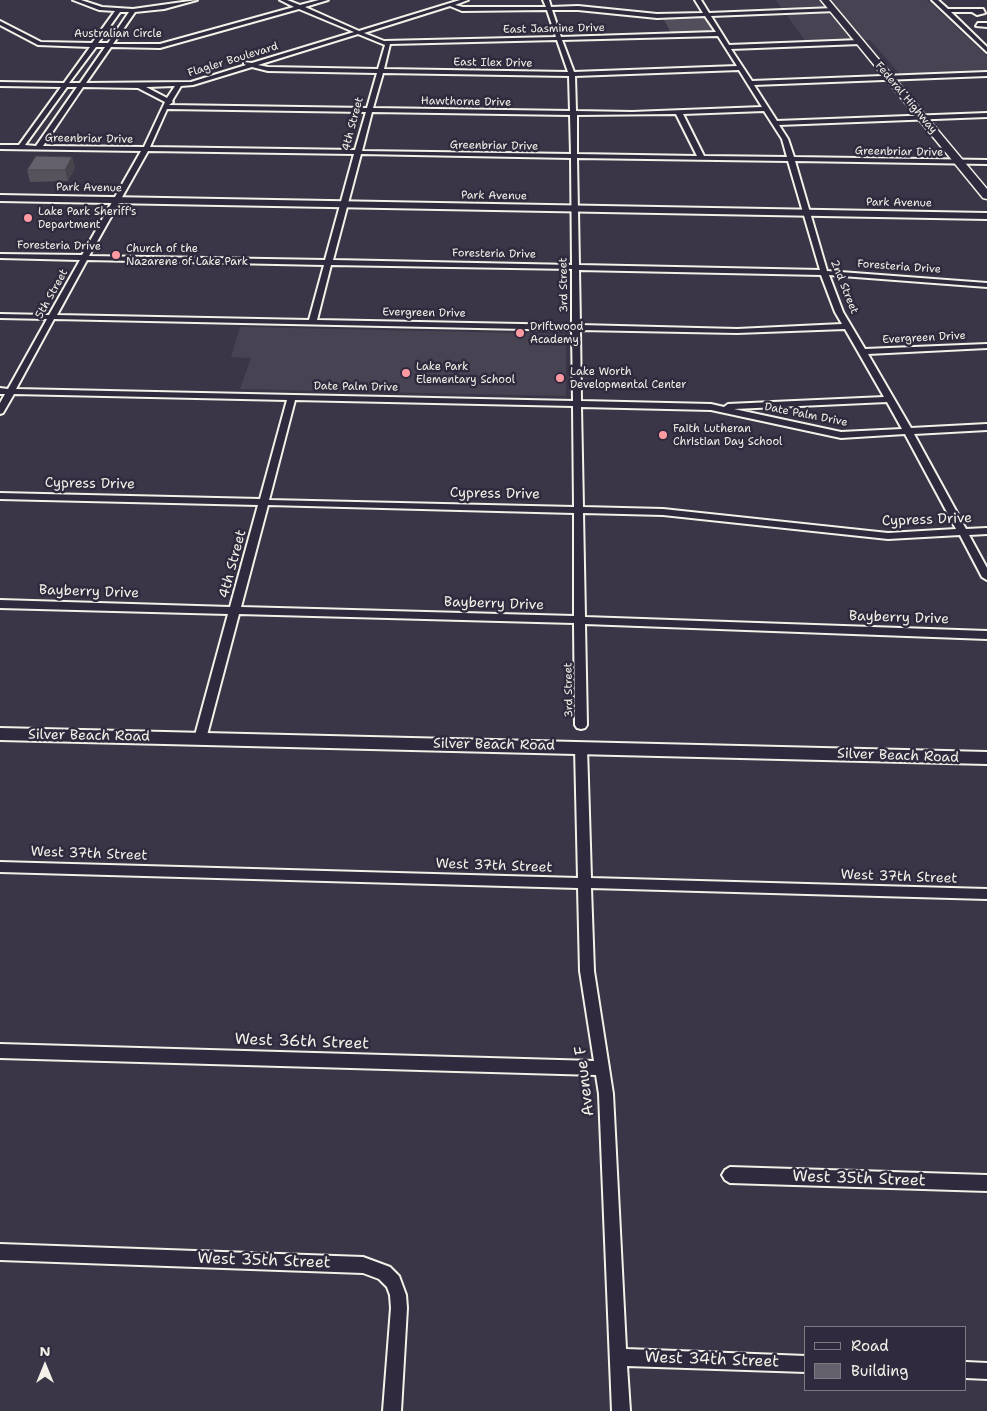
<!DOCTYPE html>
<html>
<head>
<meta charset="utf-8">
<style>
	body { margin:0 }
	#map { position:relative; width:987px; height:1411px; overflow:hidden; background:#3b3647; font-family:"Shantell Sans",sans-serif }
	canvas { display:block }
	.legend { position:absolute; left:804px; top:1326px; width:162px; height:65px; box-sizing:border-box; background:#2f2a3d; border:1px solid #7e7a81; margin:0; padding:6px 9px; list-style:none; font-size:15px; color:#f4f1e8 }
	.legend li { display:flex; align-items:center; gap:10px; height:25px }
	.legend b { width:25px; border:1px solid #7e7a81 }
	.north { position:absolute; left:20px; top:1341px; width:50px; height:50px; -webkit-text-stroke:4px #2f2a3d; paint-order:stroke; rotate:0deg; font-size:14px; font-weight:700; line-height:20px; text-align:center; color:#f4f1e8 }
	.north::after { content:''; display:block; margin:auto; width:18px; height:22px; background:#f4f1e8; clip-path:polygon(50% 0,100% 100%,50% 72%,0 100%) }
</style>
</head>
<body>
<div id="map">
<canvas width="987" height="1411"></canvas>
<ul class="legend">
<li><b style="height:6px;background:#2f2a3d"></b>Road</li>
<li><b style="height:14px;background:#65616c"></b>Building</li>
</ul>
<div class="north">N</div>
</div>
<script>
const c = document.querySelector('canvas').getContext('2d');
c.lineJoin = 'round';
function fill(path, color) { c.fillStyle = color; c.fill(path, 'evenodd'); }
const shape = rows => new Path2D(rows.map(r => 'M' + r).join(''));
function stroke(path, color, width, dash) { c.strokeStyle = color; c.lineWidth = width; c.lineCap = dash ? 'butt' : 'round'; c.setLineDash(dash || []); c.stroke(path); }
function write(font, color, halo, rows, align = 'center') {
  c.font = font + ' "Shantell Sans",sans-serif'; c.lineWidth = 5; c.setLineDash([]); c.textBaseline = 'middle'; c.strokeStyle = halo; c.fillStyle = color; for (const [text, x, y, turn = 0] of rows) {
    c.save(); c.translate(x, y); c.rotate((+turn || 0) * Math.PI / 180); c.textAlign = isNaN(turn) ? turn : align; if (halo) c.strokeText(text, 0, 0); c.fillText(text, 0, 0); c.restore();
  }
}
fill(shape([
	[776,0,927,0,987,56,987,71,900,74,870,40,806,42],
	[240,327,566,334,566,396,240,389,251,358,231,357]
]), '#484352');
fill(shape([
	[704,16,713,32,671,33,664,20,667,17]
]), '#534e5c');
const street = shape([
	[73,0,81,0,102,7,133,9,197,0,164,9,135,12,113,44,160,44,294,7,280,0,287,0,300,5,319,0,328,0,305,7,359,31,460,0,468,0,455,5,463,7,546,7,543,0,549,0,551,7,578,6,657,14,703,13,695,0,701,0,709,13,834,8,836,11,711,16,729,45,860,40,863,42,860,44,731,49,752,81,987,72,987,76,754,85,777,121,987,113,987,117,779,125,788,139,794,157,987,160,987,164,795,161,827,271,987,283,987,287,829,275,843,312,865,349,987,344,987,348,868,354,911,428,987,424,987,430,914,434,966,529,987,528,987,534,969,535,987,568,987,580,982,577,960,535,888,539,663,515,583,513,585,617,987,631,987,639,585,624,587,725,585,728,581,729,577,728,575,725,574,623,239,614,206,739,204,742,200,743,196,742,194,739,228,614,0,608,0,600,230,607,258,505,0,499,0,493,260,499,287,400,14,394,3,413,0,414,0,403,5,394,0,394,0,388,8,389,47,319,0,318,0,314,49,315,80,260,0,258,0,254,82,255,141,151,0,149,0,145,19,145,61,87,0,86,0,82,64,83,90,47,38,45,0,25,0,21,41,42,92,43,115,11,99,10,73,0],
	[450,6,462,11,547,10,556,37,384,41,364,33,450,6],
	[299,9,354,32,252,63,244,62,244,64,246,65,191,82,86,83,111,47,160,48,299,9],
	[552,10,578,10,657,18,705,16,716,32,561,37,552,10],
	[120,12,129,12,108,43,98,43,120,12],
	[358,34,385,45,378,69,268,67,258,65,358,34],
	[718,36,737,66,574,72,562,40,718,36],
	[557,40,568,72,384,69,390,44,557,40],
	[96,47,105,47,80,83,69,83,96,47],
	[252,67,268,71,377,73,367,108,169,105,173,102,172,101,181,86,193,85,252,67],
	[739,70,762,107,632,112,576,111,575,76,739,70],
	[383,73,569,76,570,111,373,108,383,73],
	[175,86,167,98,146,87,175,86],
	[67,87,77,87,36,146,25,145,67,87],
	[83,87,138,88,165,102,144,147,43,146,83,87],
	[167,109,366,112,355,150,150,147,167,109],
	[764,111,782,139,787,157,704,156,683,114,764,111],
	[372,112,570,115,571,154,362,151,372,112],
	[676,114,697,156,577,154,577,115,676,114],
	[148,151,354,154,325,260,89,256,148,151],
	[361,154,571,158,572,265,333,260,361,154],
	[577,158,788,161,820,270,579,265,577,158],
	[87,260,324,265,309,320,57,315,87,260],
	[331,265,572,269,572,325,317,320,331,265],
	[579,270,821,275,835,312,842,324,737,329,580,325,579,270],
	[54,319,572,330,573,401,16,389,54,319],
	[845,329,884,397,728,404,724,407,711,404,581,401,580,330,737,333,845,329],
	[295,400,573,406,574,507,269,500,295,400],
	[887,402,902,429,841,432,734,409,887,402],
	[581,407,711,410,841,438,905,434,956,529,888,533,663,509,583,507,581,407],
	[268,505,574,513,574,616,241,607,268,505],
	[932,0,938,0,948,9,983,9,985,13,977,15,972,12,951,12,987,47,987,52,932,0],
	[978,23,987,23,987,27,976,26,978,23],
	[581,744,585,745,587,748,591,878,987,889,987,899,591,888,594,971,613,1094,626,1349,806,1356,806,1372,627,1366,630,1411,612,1411,599,1094,596,1075,0,1058,0,1044,594,1061,580,971,578,888,0,872,0,862,578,878,575,748,577,745,581,744],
	[730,1167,987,1175,987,1191,730,1183,725,1180,722,1175,725,1170,730,1167],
	[0,1244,363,1257,390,1267,399,1276,406,1295,407,1308,401,1411,383,1411,391,1308,390,1295,387,1287,379,1279,363,1273,0,1260,0,1244],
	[966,1362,987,1363,987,1379,966,1378,966,1362]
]);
const secondary = shape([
	[0,195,987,213,987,219,0,201,0,195],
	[0,728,987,752,987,764,0,740,0,728]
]);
const primary = shape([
	[821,0,829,0,987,189,987,199,983,198,821,0]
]);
stroke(street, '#f4f1e8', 4);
stroke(secondary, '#f4f1e8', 4);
stroke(primary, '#f4f1e8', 3);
fill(street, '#2f2a3d');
fill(secondary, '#2f2a3d');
fill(primary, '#2f2a3d');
fill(shape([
	[72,157,75,168,68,181,30,182,27,170]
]), '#57535d');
fill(shape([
	[72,157,75,168,68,181,65,170]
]), '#47444c');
const building = shape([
	[36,156,72,157,65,170,27,170,36,156]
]);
fill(building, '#65616c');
stroke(building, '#47444c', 1);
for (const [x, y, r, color] of [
	[28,218,5,"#ff9aa2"],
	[116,255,5,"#ff9aa2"],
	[520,333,5,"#ff9aa2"],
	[406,373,5,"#ff9aa2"],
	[560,378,5,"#ff9aa2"],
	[663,435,5,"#ff9aa2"]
]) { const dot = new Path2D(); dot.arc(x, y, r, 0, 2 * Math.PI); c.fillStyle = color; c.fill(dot); stroke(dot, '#2f2a3d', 2); }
write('11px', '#f4f1e8', '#2f2a3d', [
	["East Jasmine Drive",554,29,-1],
	["Australian Circle",118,34],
	["Flagler Boulevard",233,60,-17],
	["East Ilex Drive",493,63,1],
	["Federal Highway",906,98,50],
	["Hawthorne Drive",466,102,1],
	["4th Street",353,124,-75],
	["Greenbriar Drive",89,139,1],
	["Greenbriar Drive",494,146,1],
	["Greenbriar Drive",899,152,1],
	["Park Avenue",89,188,1],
	["Park Avenue",494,196,1],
	["Park Avenue",899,203,1],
	["Foresteria Drive",59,246,1],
	["Foresteria Drive",494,254,1],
	["Foresteria Drive",899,267,4],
	["3rd Street",564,285,-91],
	["2nd Street",844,287,68],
	["5th Street",52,294,-61],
	["Evergreen Drive",424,313,1],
	["Evergreen Drive",924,338,-3],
	["Date Palm Drive",356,387,1],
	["Date Palm Drive",806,415,11],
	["3rd Street",569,690,-91]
]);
write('11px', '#f4f1e8', '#2f2a3d', [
	["Lake Park Sheriff's",38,212],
	["Department",38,225],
	["Church of the",126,249],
	["Nazarene of Lake Park",126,262],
	["Driftwood",530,327],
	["Academy",530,340],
	["Lake Park",416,367],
	["Elementary School",416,380],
	["Lake Worth",570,372],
	["Developmental Center",570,385],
	["Faith Lutheran",673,429],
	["Christian Day School",673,442]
], 'left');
write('14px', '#f4f1e8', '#2f2a3d', [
	["Cypress Drive",90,484,1],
	["Cypress Drive",495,494,1],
	["Cypress Drive",927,520,-2],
	["4th Street",233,564,-75],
	["Bayberry Drive",89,592,2],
	["Bayberry Drive",494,604,2],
	["Bayberry Drive",899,618,2],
	["Silver Beach Road",89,736,1],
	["Silver Beach Road",494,745,1],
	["Silver Beach Road",898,756,2],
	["West 37th Street",89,854,2],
	["West 37th Street",494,866,2],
	["West 37th Street",899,877,2]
]);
write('16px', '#f4f1e8', '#2f2a3d', [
	["West 36th Street",302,1042,2],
	["Avenue F",585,1081,-97],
	["West 35th Street",859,1179,2],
	["West 35th Street",264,1261,2],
	["West 34th Street",712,1360,2]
]);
</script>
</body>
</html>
